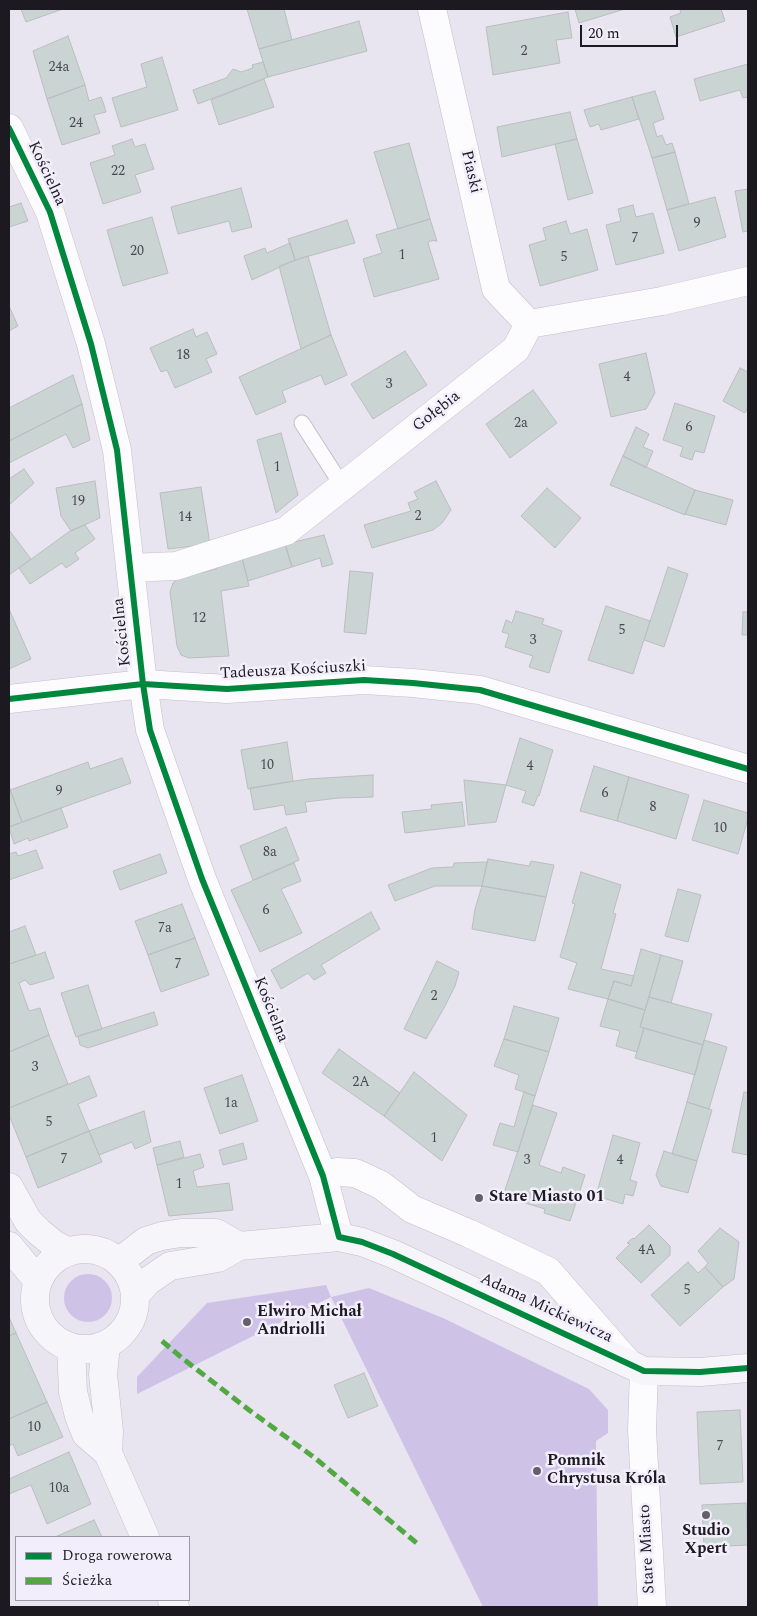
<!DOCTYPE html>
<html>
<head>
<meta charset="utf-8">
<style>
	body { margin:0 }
	#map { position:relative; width:757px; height:1616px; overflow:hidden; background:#e8e4f0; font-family:Spectral,serif }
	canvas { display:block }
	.frame { position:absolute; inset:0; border:10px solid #1c1921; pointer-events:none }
	.legend { position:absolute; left:15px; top:1536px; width:175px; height:65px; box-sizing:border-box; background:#f2eefc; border:1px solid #9c99a4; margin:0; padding:6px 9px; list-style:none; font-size:15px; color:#1c1921 }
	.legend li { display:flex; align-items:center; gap:10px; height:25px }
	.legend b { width:25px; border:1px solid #9c99a4 }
	.scale { position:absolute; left:580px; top:25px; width:98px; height:22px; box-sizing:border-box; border:2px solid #1c1921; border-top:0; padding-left:6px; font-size:15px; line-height:18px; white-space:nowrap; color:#1c1921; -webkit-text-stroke:4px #f2eefc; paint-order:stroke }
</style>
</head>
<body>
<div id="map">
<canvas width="757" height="1616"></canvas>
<div class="frame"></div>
<ul class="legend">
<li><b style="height:6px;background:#00873e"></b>Droga rowerowa</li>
<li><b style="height:6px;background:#52a943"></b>Ścieżka</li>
</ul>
<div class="scale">20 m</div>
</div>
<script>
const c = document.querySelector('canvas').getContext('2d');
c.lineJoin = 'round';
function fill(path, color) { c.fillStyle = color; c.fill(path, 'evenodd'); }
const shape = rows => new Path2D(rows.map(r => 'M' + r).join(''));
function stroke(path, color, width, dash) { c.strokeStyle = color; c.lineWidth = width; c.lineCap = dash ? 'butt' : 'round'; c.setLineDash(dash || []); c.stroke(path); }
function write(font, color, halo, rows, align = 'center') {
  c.font = font + ' Spectral,serif'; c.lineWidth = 5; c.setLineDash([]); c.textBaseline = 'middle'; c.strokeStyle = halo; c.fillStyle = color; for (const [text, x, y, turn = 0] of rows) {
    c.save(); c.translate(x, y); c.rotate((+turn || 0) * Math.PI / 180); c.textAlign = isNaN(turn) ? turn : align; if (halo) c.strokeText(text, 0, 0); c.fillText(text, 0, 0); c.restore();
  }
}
fill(shape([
	'64 1298a24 24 0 1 1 48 0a24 24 0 1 1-48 0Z',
	[326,1285,331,1297,369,1288,443,1318,589,1389,608,1410,608,1433,596,1441,598,1607,483,1607,331,1297,137,1394,137,1377,207,1303]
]), '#cec3e7');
const building = shape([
	[21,9,63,9,26,22,21,9],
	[247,9,284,9,292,40,259,49,247,9],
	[575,9,625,9,579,23,575,9],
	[680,9,721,9,725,21,676,37,670,17,681,13,680,9],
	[568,12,572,38,556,40,560,63,493,75,486,27,568,12],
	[359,21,367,51,268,77,259,49,359,21],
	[68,36,85,85,47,99,33,51,68,36],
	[162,57,178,110,121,127,112,98,147,87,141,64,162,57],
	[263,62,268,77,198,104,193,90,226,78,233,69,241,72,253,68,252,65,263,62],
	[748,64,748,97,743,98,740,90,700,101,694,79,748,64],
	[264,79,274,107,219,125,211,100,264,79],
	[85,85,89,101,101,97,104,105,106,112,94,115,100,133,62,145,47,99,85,85],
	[655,91,664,119,653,123,657,137,662,135,666,145,672,143,675,152,652,158,632,97,655,91],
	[632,97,639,119,601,130,599,124,590,127,584,110,632,97],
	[570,112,577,139,502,157,497,127,570,112],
	[132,139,135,147,145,144,154,169,135,175,141,192,103,204,90,163,115,155,112,146,132,139],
	[577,139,593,193,568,200,555,144,577,139],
	[409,143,430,219,398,229,374,152,409,143],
	[675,152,689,204,667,210,652,158,675,152],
	[241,188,252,227,232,232,229,221,178,234,171,207,241,188],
	[748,189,748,231,743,232,735,191,748,189],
	[715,197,726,237,679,251,667,210,715,197],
	[21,203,28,221,9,227,9,207,21,203],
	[633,205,636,217,653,213,664,253,616,265,606,225,621,221,618,209,633,205],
	[152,217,168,273,123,286,107,230,152,217],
	[430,219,437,241,434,241,434,240,428,242,428,243,439,279,374,297,363,259,382,253,376,235,430,219],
	[347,220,355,243,295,260,288,239,347,220],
	[566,221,570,234,587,229,598,270,540,286,529,245,546,240,543,228,566,221],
	[290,243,295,260,252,280,244,256,265,248,267,253,290,243],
	[308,256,331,335,301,349,279,266,308,256],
	[9,306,18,326,9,331,9,306],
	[193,329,196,337,207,332,217,354,206,359,212,372,175,388,167,370,161,372,150,348,193,329],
	[331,335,347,375,325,385,321,375,282,391,286,402,256,415,239,377,331,335],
	[405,351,427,385,373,419,351,384,405,351],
	[646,353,655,393,646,409,611,417,599,364,646,353],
	[740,368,748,372,748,407,745,413,723,401,740,368],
	[73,375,82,404,9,441,9,408,73,375],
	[533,390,557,423,510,458,486,424,533,390],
	[675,403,715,416,704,453,695,451,692,460,680,456,683,447,663,440,675,403],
	[82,404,90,440,73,448,66,434,9,463,9,441,82,404],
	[636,427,649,434,643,447,653,451,646,468,623,456,636,427],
	[281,433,298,495,276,513,257,440,281,433],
	[623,456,695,490,685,515,610,485,623,456],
	[24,469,34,483,9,505,9,479,24,469],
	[95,481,100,518,71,531,61,516,56,488,95,481],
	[436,481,451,510,442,523,433,530,372,548,364,525,411,511,408,503,418,499,414,492,436,481],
	[201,487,210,544,168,549,160,493,201,487],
	[547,488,581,518,555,548,521,516,547,488],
	[695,490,733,500,726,525,685,514,695,490],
	[85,525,95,539,75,553,79,559,66,568,62,563,30,584,19,568,70,531,85,525],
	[9,530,31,559,9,575,9,530],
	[324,535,333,564,322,567,320,558,292,567,285,544,324,535],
	[285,544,292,567,248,581,242,558,285,544],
	[242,558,249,586,221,591,229,656,189,658,181,655,177,646,170,592,173,583,179,578,217,569,216,566,242,558],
	[668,567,688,574,664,647,644,640,668,567],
	[350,571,373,573,366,634,344,632,350,571],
	[606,606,650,621,633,674,588,660,606,606],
	[9,609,31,659,9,669,9,609],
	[516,611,544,619,542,624,562,631,549,673,529,667,533,656,505,647,509,634,502,632,506,620,512,623,516,611],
	[743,612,748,612,748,635,742,635,743,612],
	[520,738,553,750,539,796,538,795,534,806,522,802,526,791,506,785,520,738],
	[287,742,293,781,248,789,241,750,287,742],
	[122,758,131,783,22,822,10,790,88,762,90,769,122,758],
	[594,766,629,777,617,821,580,811,594,766],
	[373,775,373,797,339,798,305,802,307,812,286,815,284,805,254,810,250,788,308,779,373,775],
	[629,777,689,795,676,839,617,821,629,777],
	[464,780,506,785,496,822,468,825,464,780],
	[9,786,22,822,9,827,9,786],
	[704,800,748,813,748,818,738,854,692,840,704,800],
	[462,802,465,826,405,833,402,812,432,809,431,805,462,802],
	[61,808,68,827,29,841,28,838,14,844,9,827,61,808],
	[286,827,299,860,253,880,240,846,286,827],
	[36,850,43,868,9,880,9,854,16,852,18,856,36,850],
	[160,854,167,873,120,890,113,871,160,854],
	[488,859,529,866,531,861,554,865,546,897,482,886,488,859],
	[487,862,482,886,435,886,395,901,388,885,432,868,453,867,454,863,487,862],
	[294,863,301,881,281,889,302,933,260,952,231,890,294,863],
	[581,872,621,885,613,913,616,914,601,969,634,976,631,986,614,981,608,999,568,989,577,963,560,957,575,904,572,903,581,872],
	[482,886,546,897,535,941,472,929,475,909,482,886],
	[678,889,701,895,688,942,665,936,678,889],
	[182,904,195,938,148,955,135,921,182,904],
	[371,912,380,929,321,965,326,973,314,980,308,973,281,989,271,970,371,912],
	[25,926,36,955,9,964,9,932,25,926],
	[195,938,209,975,161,992,148,955,195,938],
	[641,949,661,955,645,1010,608,999,614,981,631,986,641,949],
	[45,952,54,978,30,985,25,980,19,983,29,1011,40,1008,49,1035,9,1052,9,964,45,952],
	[661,955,683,961,671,1003,649,997,661,955],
	[437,961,459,972,455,986,444,1008,426,1039,404,1029,437,961],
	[88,985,102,1029,76,1037,61,993,88,985],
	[649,997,712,1014,703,1045,640,1027,649,997],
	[608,999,645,1010,640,1027,644,1028,637,1052,616,1046,620,1031,600,1026,608,999],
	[514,1006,559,1018,549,1052,504,1039,514,1006],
	[154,1012,158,1025,88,1048,80,1045,78,1036,154,1012],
	[644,1028,703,1045,695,1075,635,1058,644,1028],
	[49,1035,68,1084,9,1108,9,1052,49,1035],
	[504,1039,549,1052,535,1096,515,1089,519,1075,494,1066,504,1039],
	[704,1040,727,1047,709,1109,687,1102,704,1040],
	[339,1049,400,1093,384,1116,322,1073,339,1049],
	[414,1072,467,1115,442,1161,384,1116,414,1072],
	[242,1075,258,1121,220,1134,204,1088,242,1075],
	[89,1076,97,1096,78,1104,89,1131,26,1157,9,1115,9,1108,89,1076],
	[524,1092,535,1096,518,1152,493,1145,500,1123,514,1127,524,1092],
	[744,1092,748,1093,748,1155,732,1152,744,1092],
	[687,1102,712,1110,697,1161,672,1154,687,1102],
	[533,1105,557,1113,539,1165,561,1173,563,1167,585,1175,570,1221,544,1213,545,1209,503,1196,533,1105],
	[144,1111,151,1142,135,1149,132,1142,99,1155,89,1131,144,1111],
	[89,1131,102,1162,38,1188,26,1157,89,1131],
	[613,1135,640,1143,630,1180,637,1182,633,1196,625,1194,623,1204,596,1196,613,1135],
	[180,1141,184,1157,157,1165,153,1148,180,1141],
	[243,1143,247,1159,223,1165,219,1150,243,1143],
	[664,1151,697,1161,688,1193,661,1186,656,1175,664,1151],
	[200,1154,204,1167,193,1171,197,1187,229,1183,233,1210,169,1216,157,1165,200,1154],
	[649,1225,670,1246,670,1255,641,1283,616,1258,630,1244,627,1243,633,1238,634,1239,649,1225],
	[720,1228,739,1242,734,1279,723,1287,705,1267,708,1263,698,1251,720,1228],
	[688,1262,698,1273,705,1267,723,1287,680,1326,651,1295,688,1262],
	[9,1317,16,1333,9,1336,9,1317],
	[16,1333,47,1402,9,1419,9,1336,16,1333],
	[364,1373,378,1406,348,1418,334,1385,364,1373],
	[47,1402,63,1437,18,1456,13,1444,9,1446,9,1419,47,1402],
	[740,1410,743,1482,700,1484,697,1412,740,1410],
	[69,1452,91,1504,47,1524,31,1485,9,1494,9,1479,69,1452],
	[746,1503,748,1545,704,1547,702,1505,746,1503],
	[94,1520,102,1537,55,1537,94,1520]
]);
fill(building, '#cad5d3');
stroke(building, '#bbbdc0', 1);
const lane = shape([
	[302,423,343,487]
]);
const street = shape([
	[432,9,496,289,529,324],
	[9,128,50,212,91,344,117,450,143,684,150,730,202,879,323,1176,339,1237],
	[529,324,662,301,748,281],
	[130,568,176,566,286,531,516,349,529,324],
	[9,699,143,684,227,689,364,680,413,683,480,690,748,769],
	[323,1176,337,1172,355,1173,366,1178,381,1185,412,1209,468,1233,548,1271,628,1363],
	[644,1371,642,1430,652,1607]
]);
const secondary = shape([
	[9,1187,28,1221,39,1232,55,1245,67,1251],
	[9,1246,38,1281],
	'35 1299a50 50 0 1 1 100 0a50 50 0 1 1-100 0Z',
	[120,1261,146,1241,162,1236,181,1233,216,1233,239,1246],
	[136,1294,148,1281,170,1266,218,1258,239,1246,339,1237,362,1242,393,1254,644,1371,700,1372,748,1368],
	[106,1345,103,1374,109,1431,108,1453],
	[71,1347,73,1392,79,1416,86,1434,108,1453,145,1537],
	[172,1600,175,1607]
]);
stroke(lane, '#c3c0ca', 17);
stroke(street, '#c3c0ca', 29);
stroke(secondary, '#c3c0ca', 29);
stroke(lane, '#fcfbfd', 15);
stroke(street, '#fcfbfd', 28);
stroke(secondary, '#f6f5f9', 28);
stroke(shape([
	[162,1341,182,1358,249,1410,315,1458,419,1545]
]), '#52a943', 5, [10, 5]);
stroke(shape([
	[9,128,50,212,91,344,117,450,143,684,150,730,202,879,323,1176,339,1237,362,1242,393,1254,644,1371,700,1372,748,1368],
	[9,699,143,684,227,689,364,680,413,683,480,690,748,769]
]), '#00873e', 6);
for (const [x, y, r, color] of [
	[479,1198,5,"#636069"],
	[247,1322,5,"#636069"],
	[537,1471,5,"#636069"],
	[706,1515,5,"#636069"]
]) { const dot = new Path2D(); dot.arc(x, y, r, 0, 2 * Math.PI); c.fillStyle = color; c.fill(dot); stroke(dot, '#f2eefc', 2); }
write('14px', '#48484e', null, [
	["2",524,52],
	["24a",59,68],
	["24",76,124],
	["22",118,172],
	["9",697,224],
	["7",635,239],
	["20",137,252],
	["1",402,256],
	["5",564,258],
	["18",183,356],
	["4",627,378],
	["3",389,385],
	["2a",521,424],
	["6",689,428],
	["1",277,468],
	["19",78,502],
	["2",418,517],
	["14",185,518],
	["12",199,619],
	["5",622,631],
	["3",533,641],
	["10",267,766],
	["4",530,767],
	["9",59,792],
	["6",605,794],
	["8",653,808],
	["10",720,829],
	["8a",270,853],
	["6",266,911],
	["7a",165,929],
	["7",178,965],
	["2",434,997],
	["3",35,1068],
	["2A",361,1083],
	["1a",231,1104],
	["5",49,1123],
	["1",434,1139],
	["7",64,1160],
	["3",527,1161],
	["4",620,1161],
	["1",179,1185],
	["4A",647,1251],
	["5",687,1291],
	["10",34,1428],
	["7",720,1447],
	["10a",59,1489]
]);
write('16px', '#1c1921', '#f2eefc', [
	["Piaski",470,172,77],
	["Kościelna",46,174,65],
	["Gołębia",437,412,-38],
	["Kościelna",123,632,-96],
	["Tadeusza Kościuszki",293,671,-3],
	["Kościelna",270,1010,68],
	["Adama Mickiewicza",546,1309,25],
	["Stare Miasto",648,1549,-93]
]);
write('bold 16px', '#1c1921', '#f2eefc', [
	["Stare Miasto 01",489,1198],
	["Elwiro Michał",257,1313],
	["Andriolli",257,1331],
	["Pomnik",547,1462],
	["Chrystusa Króla",547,1480],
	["Studio",706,1532,"center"],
	["Xpert",706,1550,"center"]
], 'left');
</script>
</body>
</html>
